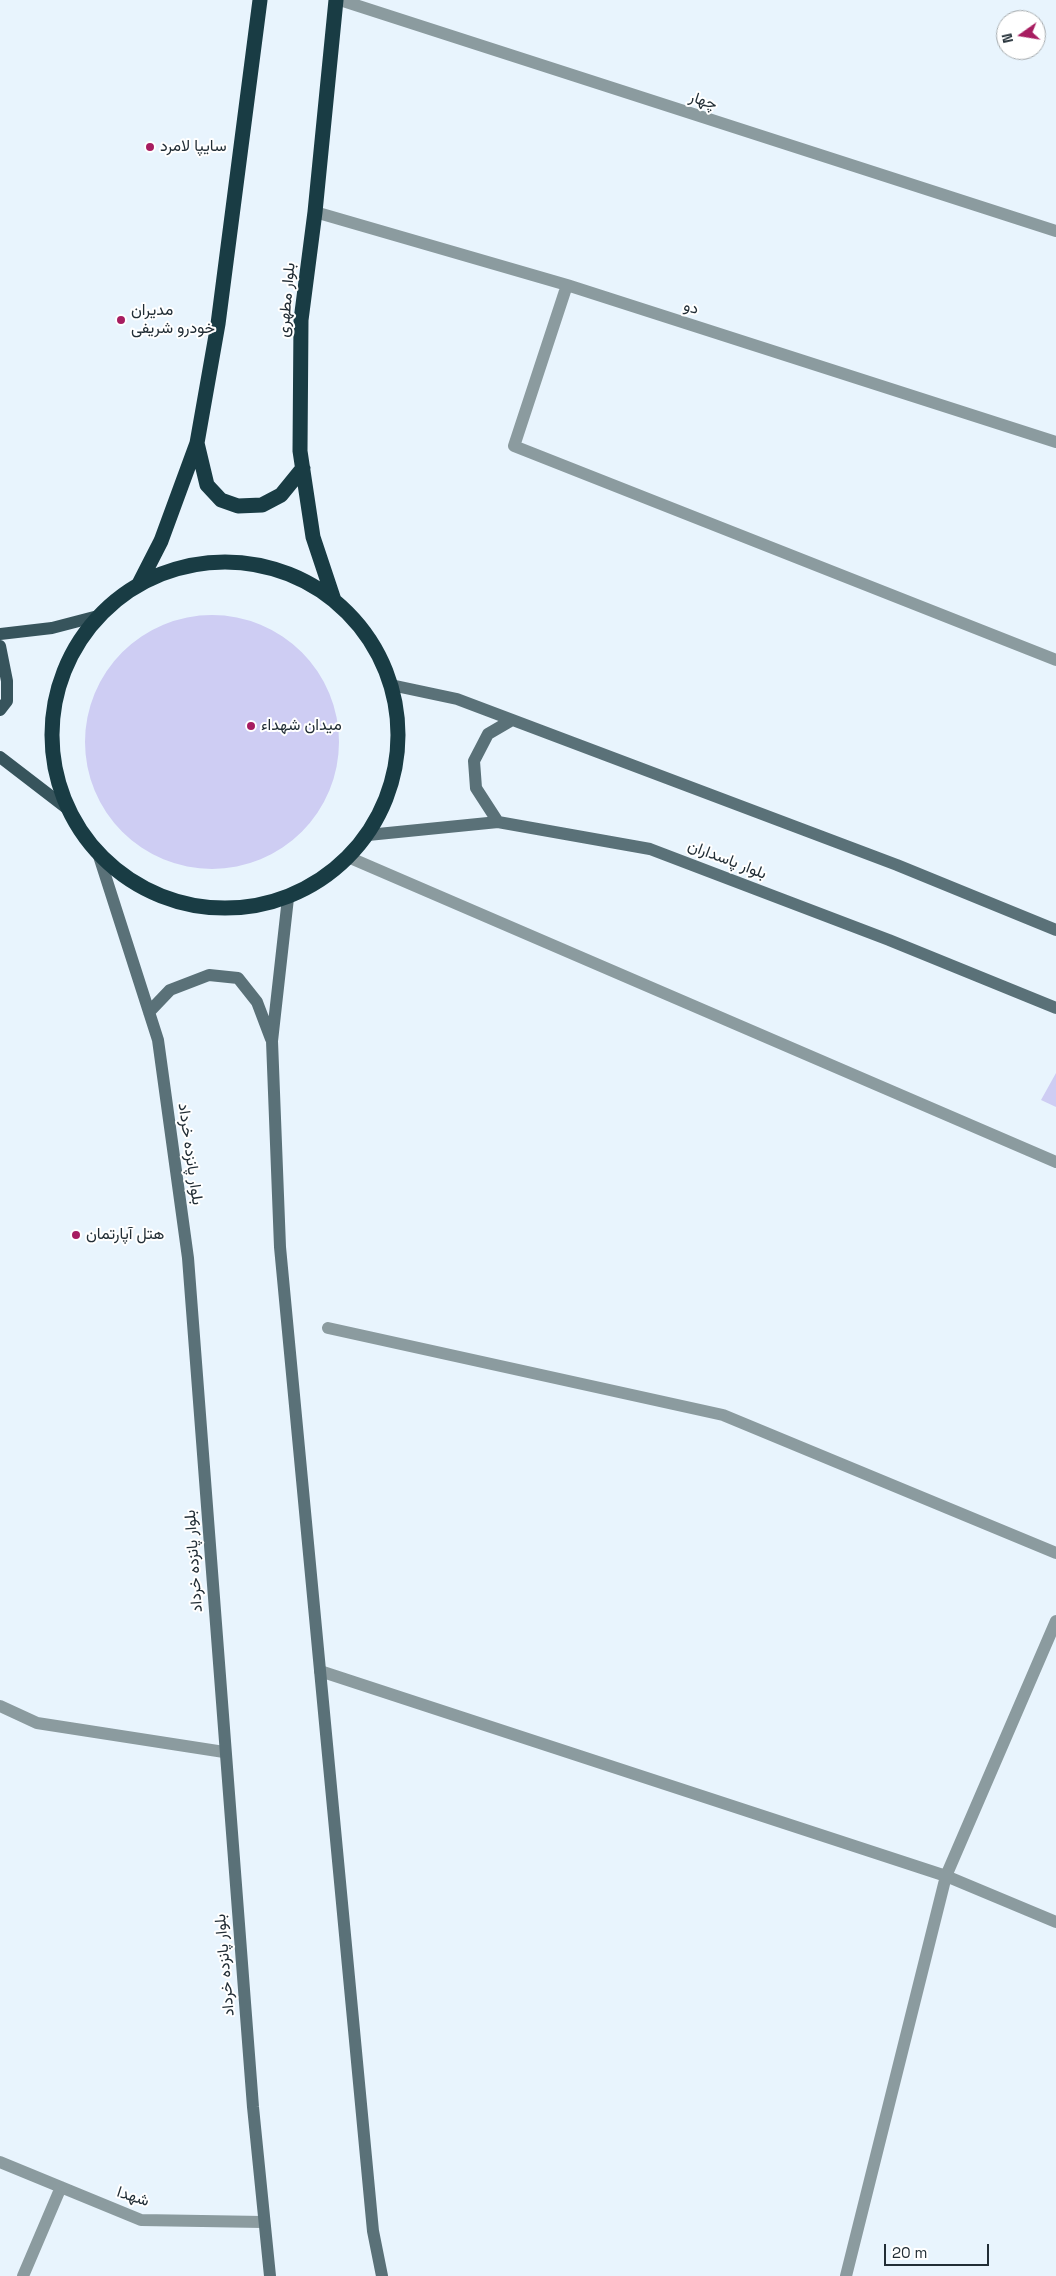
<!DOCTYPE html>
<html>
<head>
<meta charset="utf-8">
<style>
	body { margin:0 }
	#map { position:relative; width:1056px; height:2276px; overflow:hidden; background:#e8f4fd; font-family:"Space Grotesk",sans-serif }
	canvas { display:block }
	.north { position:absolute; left:996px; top:10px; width:50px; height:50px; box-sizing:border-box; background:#fff; border:1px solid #a6abae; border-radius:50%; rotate:257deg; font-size:14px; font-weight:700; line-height:20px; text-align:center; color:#212d35 }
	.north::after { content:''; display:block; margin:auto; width:18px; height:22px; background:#a71c60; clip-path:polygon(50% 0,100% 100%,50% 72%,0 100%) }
	.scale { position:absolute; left:884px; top:2244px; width:105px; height:22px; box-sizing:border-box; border:2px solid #212d35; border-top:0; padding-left:6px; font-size:15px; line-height:18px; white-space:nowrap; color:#212d35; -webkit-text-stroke:4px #fff; paint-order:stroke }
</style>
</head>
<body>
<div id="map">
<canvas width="1056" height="2276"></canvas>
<div class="north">N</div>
<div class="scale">20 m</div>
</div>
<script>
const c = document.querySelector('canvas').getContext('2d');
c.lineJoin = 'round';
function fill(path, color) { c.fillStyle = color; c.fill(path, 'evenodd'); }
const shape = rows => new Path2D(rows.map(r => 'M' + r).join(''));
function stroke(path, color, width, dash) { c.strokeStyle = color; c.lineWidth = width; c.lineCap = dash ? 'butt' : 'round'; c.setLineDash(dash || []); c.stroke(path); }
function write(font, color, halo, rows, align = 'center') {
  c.font = font + ' "Space Grotesk",Vazirmatn,sans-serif'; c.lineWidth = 4; c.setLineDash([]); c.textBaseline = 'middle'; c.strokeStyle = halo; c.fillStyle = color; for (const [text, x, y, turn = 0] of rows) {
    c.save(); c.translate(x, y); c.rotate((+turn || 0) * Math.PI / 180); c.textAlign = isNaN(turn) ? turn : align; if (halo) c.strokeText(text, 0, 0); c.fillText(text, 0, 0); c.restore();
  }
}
fill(shape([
	'85 742a127 127 0 1 1 254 0a127 127 0 1 1-254 0Z',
	[1056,1073,1056,1107,1041,1100]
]), '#cecdf3');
stroke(shape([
	[340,0,1056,231],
	[315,212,567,285,1056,442],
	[567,285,514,446,1056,660],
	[348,857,1056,1162],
	[328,1328,723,1415,1056,1553],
	[320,1671,946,1876,1056,1922],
	[0,1706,37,1723,224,1752],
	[0,2162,141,2220,263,2222],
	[23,2276,61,2187],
	[846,2276,946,1876,1056,1621]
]), '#8b9b9f', 12);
stroke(shape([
	[391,685,457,699,897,865,1056,930],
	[498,822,476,788,474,761,488,734,512,720],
	[368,835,498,822,650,849,889,940,1056,1008],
	[98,853,158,1040,188,1258,253,2107,270,2276],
	[288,898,272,1041,280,1247,373,2231,382,2276],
	[149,1012,170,990,209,975,238,978,257,1002,271,1039]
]), '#5a7178', 12);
stroke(shape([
	[0,634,52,628,98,616],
	[0,646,7,681,7,701,0,710],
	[0,757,69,810]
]), '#37545c', 12);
stroke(shape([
	[197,443,207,485,221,500,238,506,262,505,281,495,303,468],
	'52 735a173 173 0 1 1 346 0a173 173 0 1 1-346 0Z',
	[139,584,161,541,197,443,218,324,260,0],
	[334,600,313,537,300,451,301,320,315,212,336,0]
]), '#193c44', 15);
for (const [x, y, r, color] of [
	[150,147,5,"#a71c60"],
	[121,320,5,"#a71c60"],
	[251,726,5,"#a71c60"],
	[76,1235,5,"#a71c60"]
]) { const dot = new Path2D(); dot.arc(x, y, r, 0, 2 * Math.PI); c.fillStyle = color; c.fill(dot); stroke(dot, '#fff', 2); }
write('16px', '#212d35', '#fff', [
	["چهار",703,101,18],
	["بلوار مطهری",287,300,-85],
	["دو",691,308,18],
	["بلوار پاسداران",727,860,21],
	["بلوار پانزده خرداد",190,1154,82],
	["بلوار پانزده خرداد",194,1561,-94],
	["بلوار پانزده خرداد",225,1965,-95],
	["شهدا",133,2197,18]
]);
write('16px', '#212d35', '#fff', [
	["سایپا لامرد",160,147],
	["مدیران",131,311],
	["خودرو شریفی",131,329],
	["میدان شهداء",261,726],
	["هتل آپارتمان",86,1235]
], 'left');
</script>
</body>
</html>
